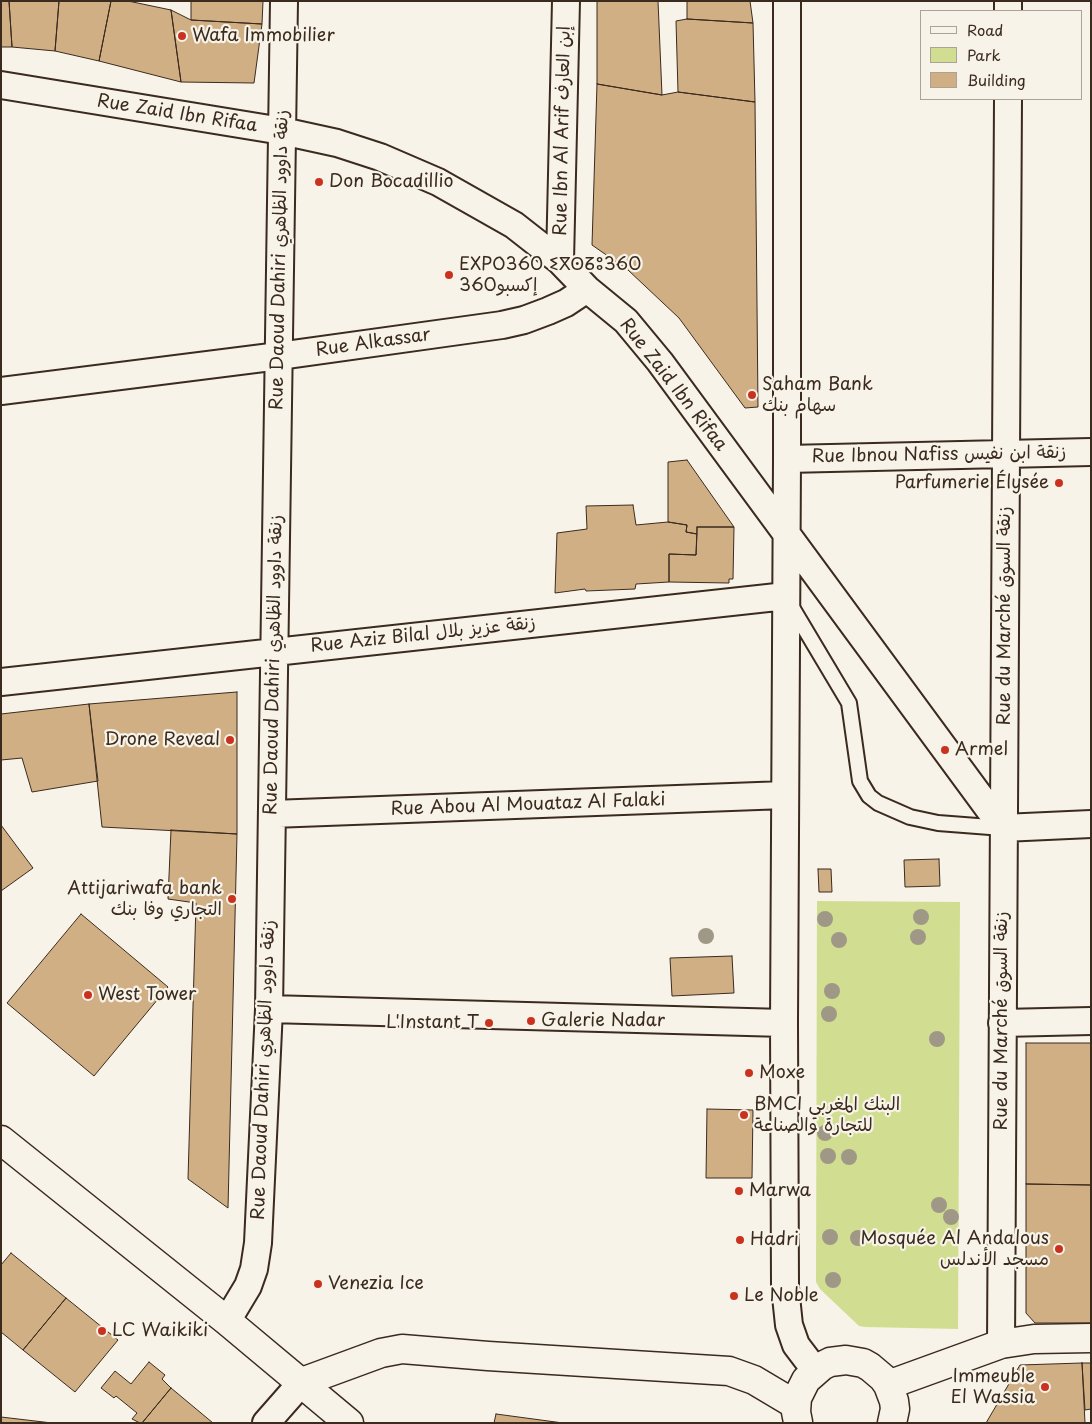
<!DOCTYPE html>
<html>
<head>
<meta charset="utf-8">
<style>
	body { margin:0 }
	#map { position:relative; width:1092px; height:1424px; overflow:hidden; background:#f7f3e8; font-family:"Playpen Sans",sans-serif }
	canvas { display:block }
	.frame { position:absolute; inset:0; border:2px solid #3b2a1e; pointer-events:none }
	.legend { position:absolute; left:920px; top:10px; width:162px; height:90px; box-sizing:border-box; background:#f7f3e8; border:1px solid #aca397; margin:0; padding:6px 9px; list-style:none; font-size:15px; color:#3b2a1e }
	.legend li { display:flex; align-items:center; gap:10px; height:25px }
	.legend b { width:25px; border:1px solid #aca397 }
</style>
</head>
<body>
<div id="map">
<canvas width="1092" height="1424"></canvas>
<div class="frame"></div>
<ul class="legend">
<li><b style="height:6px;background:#f7f3e8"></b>Road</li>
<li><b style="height:14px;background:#d1de91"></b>Park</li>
<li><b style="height:14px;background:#d1af84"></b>Building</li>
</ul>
</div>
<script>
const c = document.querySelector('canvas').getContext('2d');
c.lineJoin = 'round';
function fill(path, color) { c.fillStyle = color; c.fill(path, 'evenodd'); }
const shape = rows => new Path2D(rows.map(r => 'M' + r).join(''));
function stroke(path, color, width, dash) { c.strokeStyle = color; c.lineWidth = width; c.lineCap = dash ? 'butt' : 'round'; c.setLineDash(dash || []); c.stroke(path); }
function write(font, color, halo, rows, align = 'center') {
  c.font = font + ' "Playpen Sans","Playpen Sans Arabic","Noto Sans Tifinagh",sans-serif'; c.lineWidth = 4.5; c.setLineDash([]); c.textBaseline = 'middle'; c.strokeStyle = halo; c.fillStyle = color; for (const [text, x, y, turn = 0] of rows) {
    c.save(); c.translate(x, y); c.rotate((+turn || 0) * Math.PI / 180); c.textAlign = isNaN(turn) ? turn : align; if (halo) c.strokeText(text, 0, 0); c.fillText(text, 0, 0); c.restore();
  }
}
fill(shape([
	[817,901,960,902,958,1329,865,1327,859,1326,820,1289,816,1282]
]), '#d1de91');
const building = shape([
	[1,1,9,1,12,47,1,47,1,1],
	[9,1,59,1,55,51,12,47,9,1],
	[59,1,111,1,99,61,55,51,59,1],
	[111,1,128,1,171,10,181,82,99,61,111,1],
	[191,1,263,1,262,24,191,20,191,1],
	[597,1,658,1,662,95,597,84,597,1],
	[687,1,750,1,753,23,687,19,687,1],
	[171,10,191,20,262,24,254,83,181,82,171,10],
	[687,19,753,23,755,102,678,92,676,21,687,19],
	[597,84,662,95,678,92,755,102,758,407,745,408,679,318,628,270,592,245,597,84],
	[687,460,734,527,697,527,697,534,686,532,687,525,668,522,668,462,687,460],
	[633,505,636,525,668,522,687,525,686,532,697,534,696,555,669,554,669,582,636,584,635,589,586,591,585,589,555,593,557,533,587,529,586,506,633,505],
	[697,527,734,527,733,579,729,579,729,583,669,582,669,554,696,555,697,527],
	[237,692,237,834,102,827,89,704,237,692],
	[89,704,98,781,32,792,22,758,1,760,1,714,89,704],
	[1,825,33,868,1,891,1,825],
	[171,830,237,834,228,1208,188,1179,196,903,168,899,171,830],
	[939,859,940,886,905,887,904,860,939,859],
	[818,869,831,869,832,892,819,892,818,869],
	[81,914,168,987,94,1076,7,1003,81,914],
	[732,956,734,993,672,996,670,958,732,956],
	[1026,1043,1091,1043,1091,1185,1026,1184,1026,1043],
	[707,1109,753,1110,752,1178,706,1178,707,1109],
	[1026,1184,1091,1185,1091,1323,1035,1323,1026,1313,1026,1184],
	[11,1253,66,1298,23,1350,1,1332,1,1265,11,1253],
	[66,1298,118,1340,75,1392,23,1350,66,1298],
	[149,1362,165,1375,162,1379,171,1388,142,1423,140,1423,132,1419,137,1413,116,1396,114,1398,101,1388,115,1371,131,1384,149,1362],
	[1082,1363,1091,1363,1091,1409,1085,1410,1082,1363],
	[1082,1363,1085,1423,986,1423,1020,1365,1082,1363],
	[171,1388,213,1423,142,1423,171,1388],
	[496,1414,563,1423,494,1423,496,1414],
	[1,1417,52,1423,1,1423,1,1417]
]);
fill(building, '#d1af84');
stroke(building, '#3b2a1e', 1);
const service = shape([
	[790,604,849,703,860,781,869,796,878,803,910,817,938,823,1003,828]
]);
const minor = shape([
	[787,1,787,459,784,1023,785,1287,789,1325,796,1345,815,1370],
	[1008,11,1008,1],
	[1,85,282,131,337,143,380,157,438,182,514,225,560,261,587,289,626,321,660,362,1003,828,1091,824],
	[560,261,566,1],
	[1,391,279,356,502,325,524,320,548,311,566,303,587,289],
	[787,459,1091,452],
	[1,682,786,596],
	[272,814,785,795],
	[269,1009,784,1023],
	[1002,1023,1091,1021],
	[227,1321,248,1286,254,1269,258,1243,269,1009,284,1],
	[1001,1344,1008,99],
	[266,1423,302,1382]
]);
const tertiary = shape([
	[302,1382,381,1353,402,1349,488,1356,729,1371,754,1380,796,1405],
	[888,1385,1001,1344,1034,1339,1091,1338],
	[798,1422,796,1412,797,1398,806,1380,822,1366,830,1362,846,1360,863,1363,870,1367,883,1378,888,1385,894,1401,895,1409,892,1423]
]);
const primary = shape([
	[1,1140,227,1321,349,1423]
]);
stroke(service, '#3b2a1e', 18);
stroke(minor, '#3b2a1e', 30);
stroke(tertiary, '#3b2a1e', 31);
stroke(primary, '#3b2a1e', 31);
stroke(service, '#f7f3e8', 14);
stroke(minor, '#f7f3e8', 26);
stroke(tertiary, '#f7f3e8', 28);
stroke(primary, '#f7f3e8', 28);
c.fillStyle = '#a09886';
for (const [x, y] of [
	[921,917],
	[825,919],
	[706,936],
	[918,937],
	[839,940],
	[832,991],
	[829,1014],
	[937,1039],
	[825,1133],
	[828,1156],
	[849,1157],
	[939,1205],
	[951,1217],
	[830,1237],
	[858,1238],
	[833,1280]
]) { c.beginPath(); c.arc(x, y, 8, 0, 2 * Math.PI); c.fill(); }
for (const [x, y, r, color] of [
	[182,36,5,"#c8321e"],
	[319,182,5,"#c8321e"],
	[449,275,5,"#c8321e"],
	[752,395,5,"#c8321e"],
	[1059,483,5,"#c8321e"],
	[230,740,5,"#c8321e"],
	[945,750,5,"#c8321e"],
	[232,899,5,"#c8321e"],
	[88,995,5,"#c8321e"],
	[531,1021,5,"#c8321e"],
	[489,1023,5,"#c8321e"],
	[749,1073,5,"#c8321e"],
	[744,1115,5,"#c8321e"],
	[739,1191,5,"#c8321e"],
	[740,1240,5,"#c8321e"],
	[1059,1249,5,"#c8321e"],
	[318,1284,5,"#c8321e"],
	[734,1296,5,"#c8321e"],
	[102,1331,5,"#c8321e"],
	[1045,1387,5,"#c8321e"]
]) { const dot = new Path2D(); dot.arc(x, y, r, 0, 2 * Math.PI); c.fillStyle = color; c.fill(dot); stroke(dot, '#f7f3e8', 2); }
write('18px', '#3b2a1e', '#f7f3e8', [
	["Wafa Immobilier",192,36],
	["Don Bocadillio",329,182],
	["EXPO360 ⵉⴳⵙⵒⵓ360",459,265],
	["إكسبو360",459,286],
	["Saham Bank",762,385],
	["سهام بنك",762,406],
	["Parfumerie Élysée",1049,483,"right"],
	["Drone Reveal",220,740,"right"],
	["Armel",955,750],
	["Attijariwafa bank",222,889,"right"],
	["التجاري وفا بنك",222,910,"right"],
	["West Tower",98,995],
	["Galerie Nadar",541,1021],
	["L'Instant T",479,1023,"right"],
	["Moxe",759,1073],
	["BMCI البنك المغربي",754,1105],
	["للتجارة والصناعة",754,1126],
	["Marwa",749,1191],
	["Mosquée Al Andalous",1049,1239,"right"],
	["مسجد الأندلس",1049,1260,"right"],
	["Hadri",750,1240],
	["Venezia Ice",328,1284],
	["Le Noble",744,1296],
	["LC Waikiki",112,1331],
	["Immeuble",1035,1377,"right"],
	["El Wassia",1035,1398,"right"]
], 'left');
write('18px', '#3b2a1e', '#f7f3e8', [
	["Rue Zaid Ibn Rifaa",177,114,9],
	["Rue Ibn Al Arif إبن العارف",563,131,-89],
	["Rue Daoud Dahiri زنقة داوود الظاهري",280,260,-89],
	["Rue Alkassar",373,343,-8],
	["Rue Zaid Ibn Rifaa",673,385,52],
	["Rue Ibnou Nafiss زنقة ابن نفيس",939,455,-1],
	["Rue du Marché زنقة السوق",1005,616,-90],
	["Rue Aziz Bilal زنقة عزيز بلال",423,635,-6],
	["Rue Daoud Dahiri زنقة داوود الظاهري",274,665,-89],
	["Rue Abou Al Mouataz Al Falaki",528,805,-2],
	["Rue du Marché زنقة السوق",1002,1021,-90],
	["Rue Daoud Dahiri زنقة داوود الظاهري",264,1070,-88]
]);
</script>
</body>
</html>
